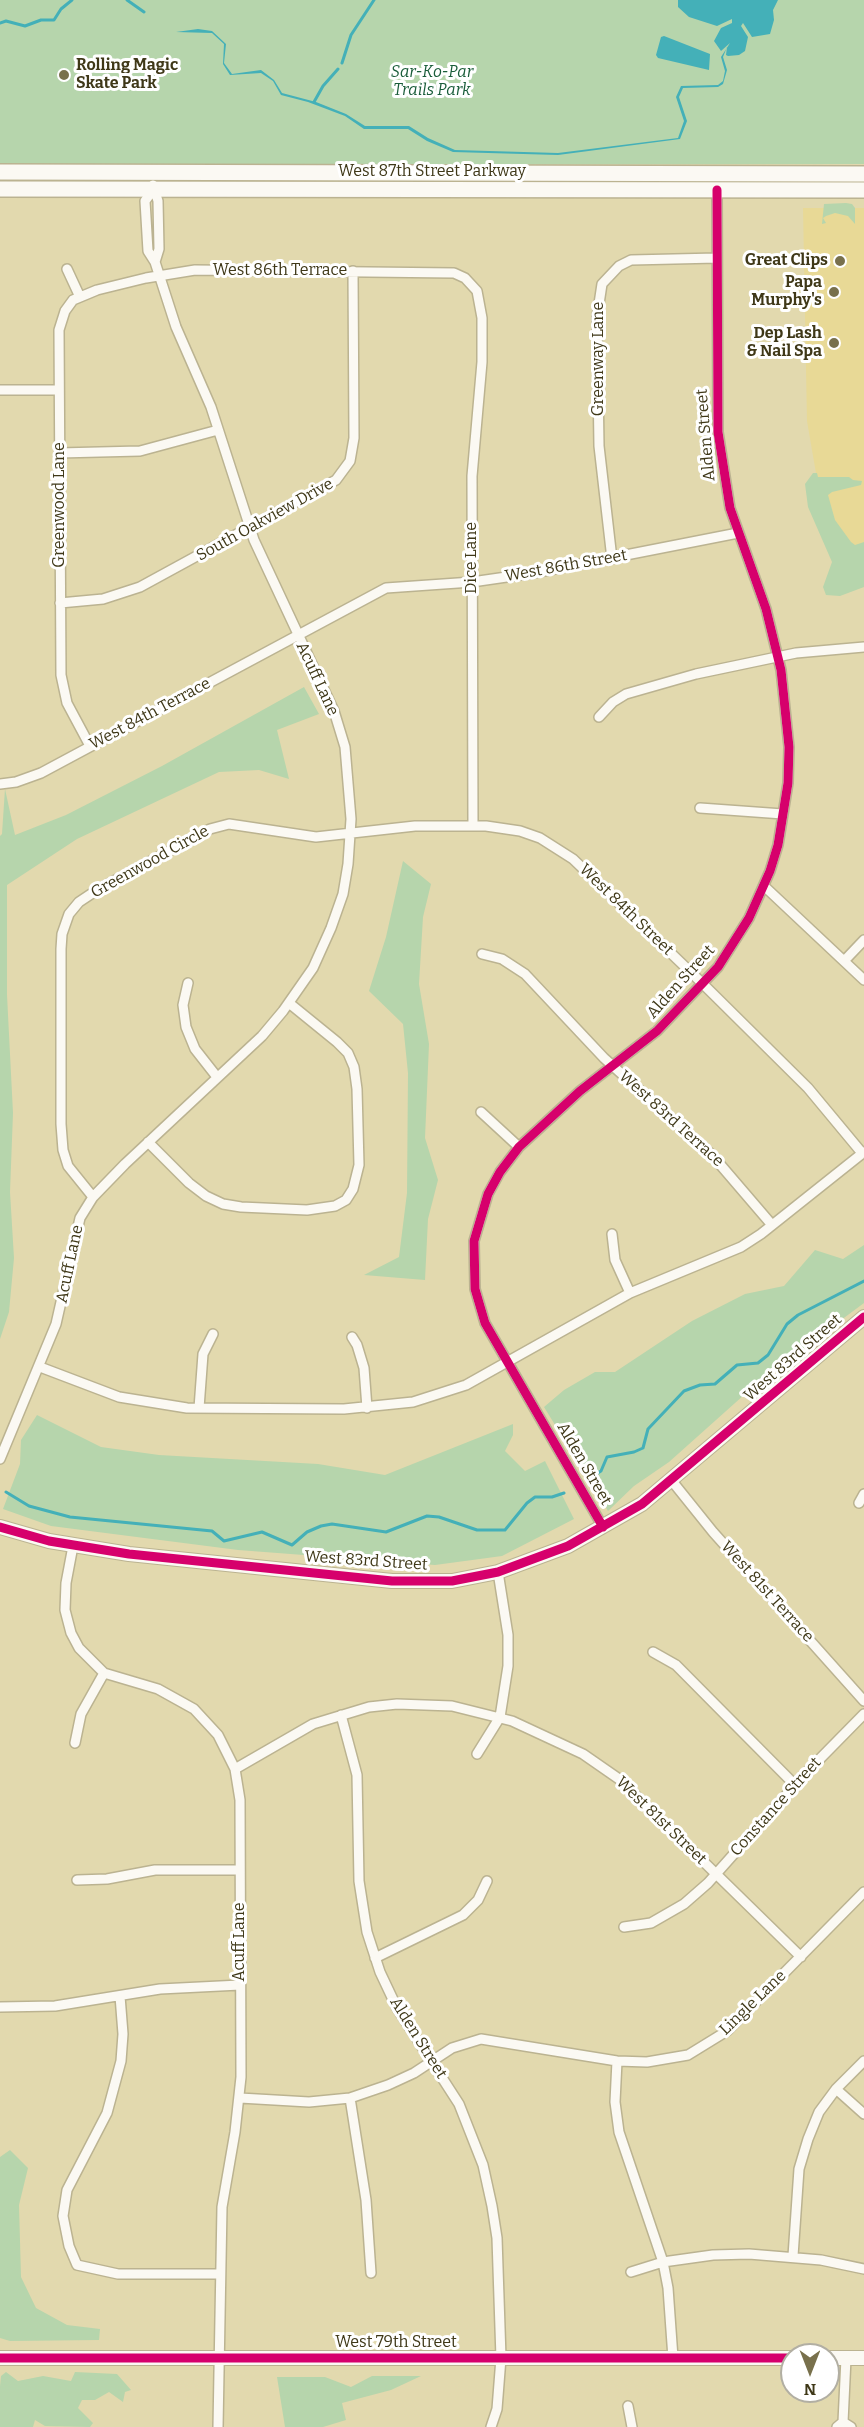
<!DOCTYPE html>
<html>
<head>
<meta charset="utf-8">
<style>
	body { margin:0 }
	#map { position:relative; width:864px; height:2427px; overflow:hidden; background:#e2d9ae; font-family:Bitter,serif }
	canvas { display:block }
	.north { position:absolute; left:780px; top:2343px; width:60px; height:60px; box-sizing:border-box; background:#fff; border:2px solid #b2afa3; border-radius:50%; rotate:180deg; font-size:16px; font-weight:700; line-height:24px; text-align:center; color:#3f3818 }
	.north::after { content:''; display:block; margin:auto; width:21px; height:27px; background:#78704c; clip-path:polygon(50% 0,100% 100%,50% 72%,0 100%) }
</style>
</head>
<body>
<div id="map">
<canvas width="864" height="2427"></canvas>
<div class="north">N</div>
</div>
<script>
const c = document.querySelector('canvas').getContext('2d');
c.lineJoin = 'round';
function fill(path, color) { c.fillStyle = color; c.fill(path, 'evenodd'); }
const shape = rows => new Path2D(rows.map(r => 'M' + r).join(''));
function stroke(path, color, width, dash) { c.strokeStyle = color; c.lineWidth = width; c.lineCap = dash ? 'butt' : 'round'; c.setLineDash(dash || []); c.stroke(path); }
function write(font, color, halo, rows, align = 'center') {
  c.font = font + ' Bitter,serif'; c.lineWidth = 6; c.setLineDash([]); c.textBaseline = 'middle'; c.strokeStyle = halo; c.fillStyle = color; for (const [text, x, y, turn = 0] of rows) {
    c.save(); c.translate(x, y); c.rotate((+turn || 0) * Math.PI / 180); c.textAlign = isNaN(turn) ? turn : align; if (halo) c.strokeText(text, 0, 0); c.fillText(text, 0, 0); c.restore();
  }
}
fill(shape([
	[803,208,864,208,864,577,842,582,817,479,807,421]
]), '#e8d996');
fill(shape([
	[0,0,864,0,864,164,0,165],
	[311,180,703,181,303,181],
	[846,203,852,204,855,208,855,224,848,216,835,213,826,216,823,218,826,223,822,224,824,204],
	[813,473,817,473,818,477,849,477,853,480,862,481,861,485,832,492,828,495,835,520,851,542,855,545,864,542,864,587,840,596,826,595,823,587,832,562,808,507,805,484],
	[304,687,319,714,277,730,289,779,259,770,219,772,77,839,7,885,7,995,13,1113,10,1192,14,1258,9,1312,0,1339,0,836,2,834,5,789,15,835,66,815,162,766],
	[403,861,431,884,423,917,419,984,429,1044,425,1138,438,1180,428,1219,425,1280,364,1275,399,1257,407,1193,408,1073,403,1024,369,991,386,937],
	[864,1245,864,1303,763,1378,669,1462,634,1486,608,1511,544,1407,564,1390,595,1372,615,1372,692,1321,745,1294,784,1286,815,1250,843,1259],
	[37,1415,101,1447,159,1455,318,1464,385,1475,513,1424,513,1435,505,1451,525,1471,545,1461,574,1519,502,1556,435,1565,238,1550,51,1526,3,1509,20,1464,21,1440],
	[10,2150,28,2168,19,2205,21,2277,36,2308,67,2325,100,2329,99,2340,10,2341,0,2338,0,2157],
	[6,2372,18,2381,43,2376,71,2381,75,2372,117,2374,131,2390,125,2392,123,2402,109,2392,95,2400,82,2400,78,2408,93,2423,90,2427,45,2426,35,2420,33,2427,0,2427,0,2386,1,2376],
	[372,2376,421,2376,391,2390,342,2403,346,2420,323,2427,285,2427,277,2377,325,2377,351,2387]
]), '#b6d5ac');
fill(shape([
	[678,0,778,0,773,10,774,20,770,34,752,37,743,23,741,26,748,37,745,51,739,55,728,56,726,55,727,47,723,57,727,70,723,84,718,87,683,88,679,97,687,121,680,139,558,155,453,152,427,141,408,129,364,129,345,116,308,102,281,95,273,81,261,73,230,75,223,64,224,44,212,33,176,32,198,29,212,31,226,44,224,63,232,74,261,70,274,80,282,93,316,102,346,114,365,126,409,126,428,138,455,150,558,153,678,138,684,121,676,97,681,86,718,85,723,81,725,71,721,57,730,43,721,51,714,41,721,28,732,23,732,19,717,26,689,17,678,7],
	[664,36,710,54,709,70,658,58,656,55,661,37]
]), '#44b0b8');
stroke(shape([
	[127,0,144,12],
	[0,23,6,21,25,26,41,20,54,20,61,9,72,0],
	[342,63,351,35,374,0],
	[314,102,323,86,338,69],
	[593,1476,601,1471,607,1457,634,1452,643,1448,648,1429,684,1391,700,1385,715,1384,737,1365,758,1363,768,1355,787,1324,798,1315,864,1281],
	[6,1492,29,1506,70,1517,212,1531,224,1541,262,1532,292,1545,307,1532,321,1526,332,1524,386,1532,427,1516,439,1517,477,1530,505,1530,527,1503,535,1497,552,1497,564,1493]
]), '#44b0b8', 3);
const street = shape([
	[153,185,158,201,159,249,155,262],
	[67,269,80,297],
	[0,390,59,390],
	[59,453,140,451,218,430],
	[612,559,599,446,597,317,602,284,619,266,631,260,717,258],
	[60,603,103,599,140,587,336,480,350,461,354,438,353,271],
	[599,717,613,702,626,694,696,674,796,653,864,647],
	[90,746,67,703,61,675,59,330,65,311,73,300,97,290,146,278,195,270,454,273,465,278,477,291,482,318,482,362,472,476,473,826],
	[0,784,16,782,41,773,386,588,472,582,534,573,738,533],
	[700,808,783,814],
	[764,886,864,980],
	[482,954,502,959,525,974,604,1058,712,1155,772,1225],
	[844,961,864,940],
	[188,983,183,1005,186,1027,195,1049,217,1077],
	[481,1112,519,1147],
	[148,1142,189,1183,206,1196,223,1204,241,1207,307,1210,335,1206,346,1200,353,1189,359,1165,357,1089,354,1067,348,1053,337,1042,289,1003],
	[93,1197,68,1166,63,1150,61,1124,61,949,62,934,69,914,79,902,97,890,210,829,229,824,316,837,415,826,486,826,520,831,540,838,573,859,703,984,808,1088,862,1153],
	[612,1234,615,1260,630,1293],
	[352,1337,357,1345,364,1368,367,1408],
	[40,1367,119,1397,187,1408,344,1409,413,1402,466,1385,630,1293,741,1247,761,1234,864,1152],
	[199,1408,203,1354,213,1334],
	[0,1459,56,1324,80,1218,93,1197,125,1164,262,1036,283,1011,313,968,331,928,343,894,348,864,351,819,345,747,334,711,254,540,211,407,176,327,155,262,148,251,145,201,153,190],
	[672,1481,713,1532,864,1701],
	[859,1503,864,1494],
	[603,1527,485,1323,475,1289,474,1241,488,1194,500,1172,519,1147,580,1091,657,1031,718,967,749,918,770,871,778,845,788,783,789,747,781,670,766,609,730,508,718,432,717,190],
	[73,1546,66,1583,65,1610,71,1633,79,1648,104,1673,158,1689,194,1709,218,1735,235,1769,240,1800,241,2077,235,2132,222,2207,218,2427],
	[653,1652,676,1665,795,1785],
	[341,1715,357,1775,359,1881,367,1932,380,1972,397,2008,459,2104,483,2165,492,2206,497,2238,501,2358,497,2409,491,2427],
	[75,1743,81,1714,104,1673],
	[477,1754,500,1717,508,1666,508,1635,498,1572],
	[235,1769,313,1724,369,1707,397,1704,452,1706,512,1721,583,1754,619,1779,801,1957],
	[77,1880,107,1879,155,1870,240,1870],
	[624,1927,651,1923,684,1904,708,1883,804,1775,864,1714],
	[375,1958,463,1915,478,1900,487,1881],
	[120,1996,123,2034,121,2061,107,2113,67,2190,63,2216,69,2246,77,2265,118,2274,220,2274],
	[0,2007,55,2006,160,1989,240,1985],
	[617,2061,615,2102,619,2132,663,2262,668,2288,673,2358],
	[836,2089,864,2114],
	[240,2098,309,2102,350,2098,388,2085,414,2073,452,2048,481,2039,617,2061,647,2062,688,2055,727,2031,864,1892],
	[350,2098,366,2200,371,2273],
	[793,2256,799,2169,808,2139,819,2112,836,2089,864,2061],
	[631,2272,663,2262,713,2255,749,2254,821,2260,864,2269],
	[628,2406,632,2427],
	[843,2422,846,2358],
	[837,2427,843,2422,851,2427]
]);
const secondary = shape([
	[0,1527,49,1541,129,1554,392,1581,452,1581,498,1572,568,1546,642,1504,864,1317],
	[0,2358,792,2358],
	[828,2358,864,2358]
]);
const primary = shape([
	[0,172,864,174],
	[0,189,864,190]
]);
stroke(street, '#bbb391', 12);
stroke(secondary, '#bbb391', 16);
stroke(primary, '#bbb391', 18);
stroke(street, '#fbf9f3', 9);
stroke(secondary, '#fbf9f3', 14);
stroke(primary, '#fbf9f3', 15);
stroke(shape([
	[0,1527,49,1541,129,1554,392,1581,452,1581,498,1572,568,1546,642,1504,864,1317],
	[603,1527,485,1323,475,1289,474,1241,488,1194,500,1172,519,1147,580,1091,657,1031,718,967,749,918,770,871,778,845,788,783,789,747,781,670,766,609,730,508,718,432,717,190],
	[0,2358,792,2358]
]), '#d6006c', 9);
for (const [x, y, r, color] of [
	[64,75,6,"#78704c"],
	[840,261,6,"#78704c"],
	[834,292,6,"#78704c"],
	[834,343,6,"#78704c"]
]) { const dot = new Path2D(); dot.arc(x, y, r, 0, 2 * Math.PI); c.fillStyle = color; c.fill(dot); stroke(dot, '#fff', 2); }
write('bold 16px', '#3f3818', '#fff', [
	["Rolling Magic",76,66,"left"],
	["Skate Park",76,84,"left"],
	["Great Clips",828,261],
	["Papa",822,283],
	["Murphy's",822,301],
	["Dep Lash",822,334],
	["& Nail Spa",822,352]
], 'right');
write('italic 16px', '#1a5d3a', '#fff', [
	["Sar-Ko-Par",432,73],
	["Trails Park",432,91]
]);
write('16px', '#3f3818', '#fff', [
	["West 87th Street Parkway",432,172],
	["West 86th Terrace",280,271],
	["Greenway Lane",599,359,-90],
	["Alden Street",706,435,-95],
	["Greenwood Lane",60,505,-90],
	["South Oakview Drive",265,520,-29],
	["Dice Lane",472,558,-90],
	["West 86th Street",566,566,-10],
	["Acuff Lane",317,679,65],
	["West 84th Terrace",150,714,-28],
	["Greenwood Circle",150,862,-29],
	["West 84th Street",626,910,44],
	["Alden Street",681,982,-48],
	["West 83rd Terrace",671,1119,42],
	["Acuff Lane",70,1264,-78],
	["West 83rd Street",793,1358,-41],
	["Alden Street",584,1464,60],
	["West 83rd Street",366,1561,4],
	["West 81st Terrace",767,1592,48],
	["Constance Street",776,1807,-48],
	["West 81st Street",661,1821,44],
	["Acuff Lane",240,1942,-90],
	["Lingle Lane",753,2003,-44],
	["Alden Street",418,2038,58],
	["West 79th Street",396,2343]
]);
</script>
</body>
</html>
